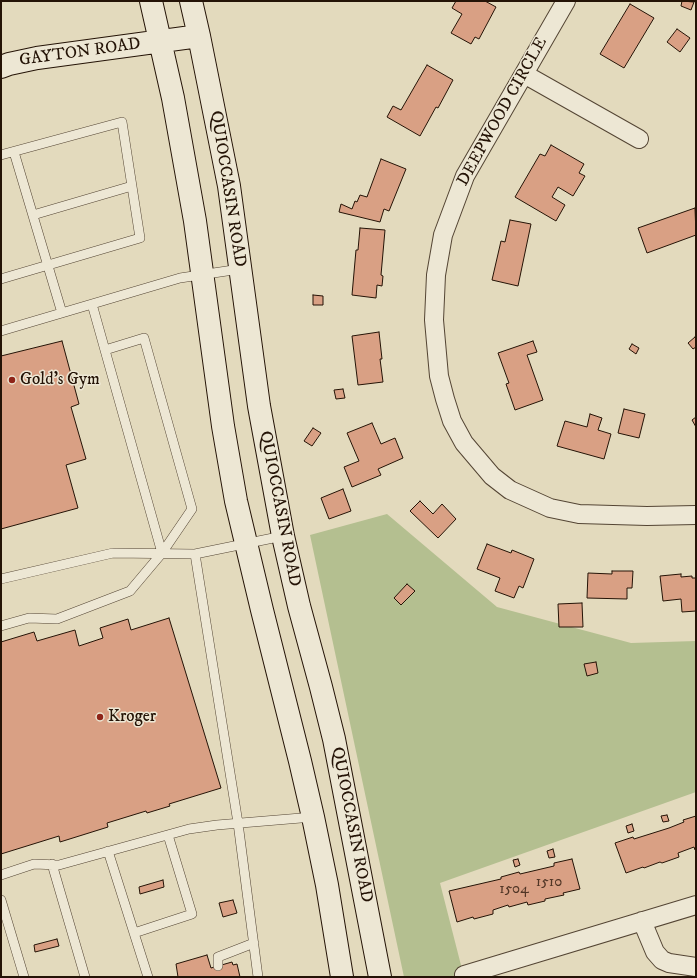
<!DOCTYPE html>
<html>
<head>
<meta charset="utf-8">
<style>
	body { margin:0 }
	#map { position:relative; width:697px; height:978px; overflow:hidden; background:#e3dabd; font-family:"IM FELL DW Pica",serif }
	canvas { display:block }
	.frame { position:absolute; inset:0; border:2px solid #241306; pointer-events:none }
</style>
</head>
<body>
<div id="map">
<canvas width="697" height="978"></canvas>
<div class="frame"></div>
</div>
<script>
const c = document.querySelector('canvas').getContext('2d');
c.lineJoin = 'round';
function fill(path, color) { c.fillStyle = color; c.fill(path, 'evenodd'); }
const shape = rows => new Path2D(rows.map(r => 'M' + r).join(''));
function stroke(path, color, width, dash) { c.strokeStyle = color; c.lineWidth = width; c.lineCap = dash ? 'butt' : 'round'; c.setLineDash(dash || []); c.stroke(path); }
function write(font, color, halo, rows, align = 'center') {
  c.font = font + ' "IM FELL DW Pica",serif'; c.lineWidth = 3; c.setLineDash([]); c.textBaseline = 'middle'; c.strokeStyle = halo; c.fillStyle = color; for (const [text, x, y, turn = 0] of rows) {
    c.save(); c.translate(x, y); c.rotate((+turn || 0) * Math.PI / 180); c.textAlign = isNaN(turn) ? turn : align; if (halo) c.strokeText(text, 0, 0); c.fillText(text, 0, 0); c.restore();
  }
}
fill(shape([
	[387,514,497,607,631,643,696,641,696,792,440,883,464,977,404,977,310,535]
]), '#b4bf90');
const building = shape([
	[456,1,485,1,496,7,479,39,475,37,471,44,451,33,462,14,452,8,456,1],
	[682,1,694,2,691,10,681,6,682,1],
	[630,4,654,18,624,68,600,54,630,4],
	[677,29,690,38,680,52,667,42,677,29],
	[427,65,453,80,438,108,436,107,420,136,387,117,393,106,401,110,427,65],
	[551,145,584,164,579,173,585,176,573,196,558,187,552,197,565,205,556,221,515,197,540,154,545,156,551,145],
	[381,159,406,169,389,211,384,209,380,222,339,212,341,204,352,209,355,201,357,202,360,195,367,197,381,159],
	[695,208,696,235,647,253,638,228,695,208],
	[510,220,531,224,518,286,492,280,501,241,505,242,510,220],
	[360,228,385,230,381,275,383,276,382,286,377,285,376,298,352,295,356,250,358,250,360,228],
	[313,295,323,296,323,305,313,305,313,295],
	[379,332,382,359,380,359,383,382,358,385,352,336,379,332],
	[695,337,696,339,696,347,693,349,688,343,695,337],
	[62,341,79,404,71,407,86,459,66,465,78,508,1,529,1,356,62,341],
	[533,341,537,352,527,355,543,400,515,410,506,384,509,383,498,353,533,341],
	[632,344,639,348,636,354,629,349,632,344],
	[343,389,345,398,336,399,334,390,343,389],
	[624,409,645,414,639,438,618,433,624,409],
	[590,414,602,418,598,430,611,434,604,459,557,446,565,421,587,427,590,414],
	[696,417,696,427,692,420,696,417],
	[372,423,381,444,395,438,403,458,378,469,381,475,352,487,344,467,359,461,347,433,372,423],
	[313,428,321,433,312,446,304,441,313,428],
	[343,489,351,511,329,519,321,498,343,489],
	[420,501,433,514,442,504,456,519,438,538,410,511,420,501],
	[487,544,511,553,512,550,534,559,523,588,519,586,514,598,495,591,500,578,477,569,487,544],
	[612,571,633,571,632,588,627,588,627,599,587,598,588,573,612,574,612,571],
	[681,574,681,577,692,576,692,578,696,578,696,611,682,612,681,599,663,601,660,576,681,574],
	[407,584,415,591,401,605,394,598,407,584],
	[582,603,583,627,559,627,558,604,582,603],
	[169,618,221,788,169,804,170,806,147,813,146,811,107,823,108,827,60,842,59,836,1,854,1,642,34,632,37,641,75,630,79,646,103,638,100,628,128,619,131,630,169,618],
	[596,662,598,673,587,676,584,664,596,662],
	[667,815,669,821,663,822,661,816,667,815],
	[696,816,696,849,695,850,694,847,678,853,679,857,662,863,660,862,644,868,643,867,626,873,615,843,633,837,634,839,669,828,684,822,683,820,696,816],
	[632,824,634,831,628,833,626,826,632,824],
	[553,849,555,857,549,858,547,851,553,849],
	[518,859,520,865,515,867,513,860,518,859],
	[572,859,580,889,563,893,564,895,545,899,545,901,528,905,527,902,509,907,508,905,493,910,493,914,474,919,473,917,457,922,449,891,501,879,501,877,519,872,520,874,554,866,554,863,572,859],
	[163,880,164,887,140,894,139,887,163,880],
	[233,900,237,913,223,917,219,903,233,900],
	[57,939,59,946,35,952,34,945,57,939],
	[207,955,211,968,232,962,233,965,237,964,240,977,178,977,176,964,207,955]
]);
fill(building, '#d9a084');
stroke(building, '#241306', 1);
const lane = shape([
	[14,152,62,313],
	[1,155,122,122,140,238,1,279],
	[33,215,132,186],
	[1,331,180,278,240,269],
	[105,350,144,338,192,509,162,553],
	[1,579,113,553,195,554],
	[1,626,29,618,57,619,130,591,162,553,92,304],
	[108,851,148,977],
	[52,864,85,977],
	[1,875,34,864,59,865,189,829,217,825,313,817],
	[1,900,24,977],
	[134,933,192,914,168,835],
	[218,966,218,957,254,943],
	[258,977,238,823,195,554,283,536]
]);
const street = shape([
	[566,1,465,176,443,235,436,275,434,320,439,376,445,399,452,421,464,443,492,476,510,490,550,508,579,514,647,516,696,515],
	[524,74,639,139],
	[642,921,655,952,662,960,669,963,696,967],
	[464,975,696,905]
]);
const secondary = shape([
	[151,1,173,98,195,221,223,426,236,501,262,610,300,761,313,817,327,885,342,977],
	[191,1,199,36,229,186,259,406,283,536,299,606,321,687,334,739,380,977],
	[1,67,9,64,37,58,199,36]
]);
stroke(lane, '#544534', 10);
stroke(street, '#544534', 20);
stroke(secondary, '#241306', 24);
stroke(lane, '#ede7d4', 9);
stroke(street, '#ede7d4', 18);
stroke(secondary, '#ede7d4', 22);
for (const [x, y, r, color] of [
	[12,380,4,"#8f2418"],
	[100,717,4,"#8f2418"]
]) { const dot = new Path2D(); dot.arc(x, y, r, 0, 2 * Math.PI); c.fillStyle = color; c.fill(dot); stroke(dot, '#ede7d4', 1.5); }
write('15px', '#513626', null, [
	["1510",549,883],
	["1504",514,890]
]);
write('17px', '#241306', '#ede7d4', [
	["GAYTON ROAD",80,53,-8],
	["DEEPWOOD CIRCLE",503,112,-61],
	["QUIOCCASIN ROAD",227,189,81],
	["QUIOCCASIN ROAD",279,509,79],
	["QUIOCCASIN ROAD",351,825,79]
]);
write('17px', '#241306', '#ede7d4', [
	["Gold's Gym",20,380],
	["Kroger",108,717]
], 'left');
</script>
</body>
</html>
